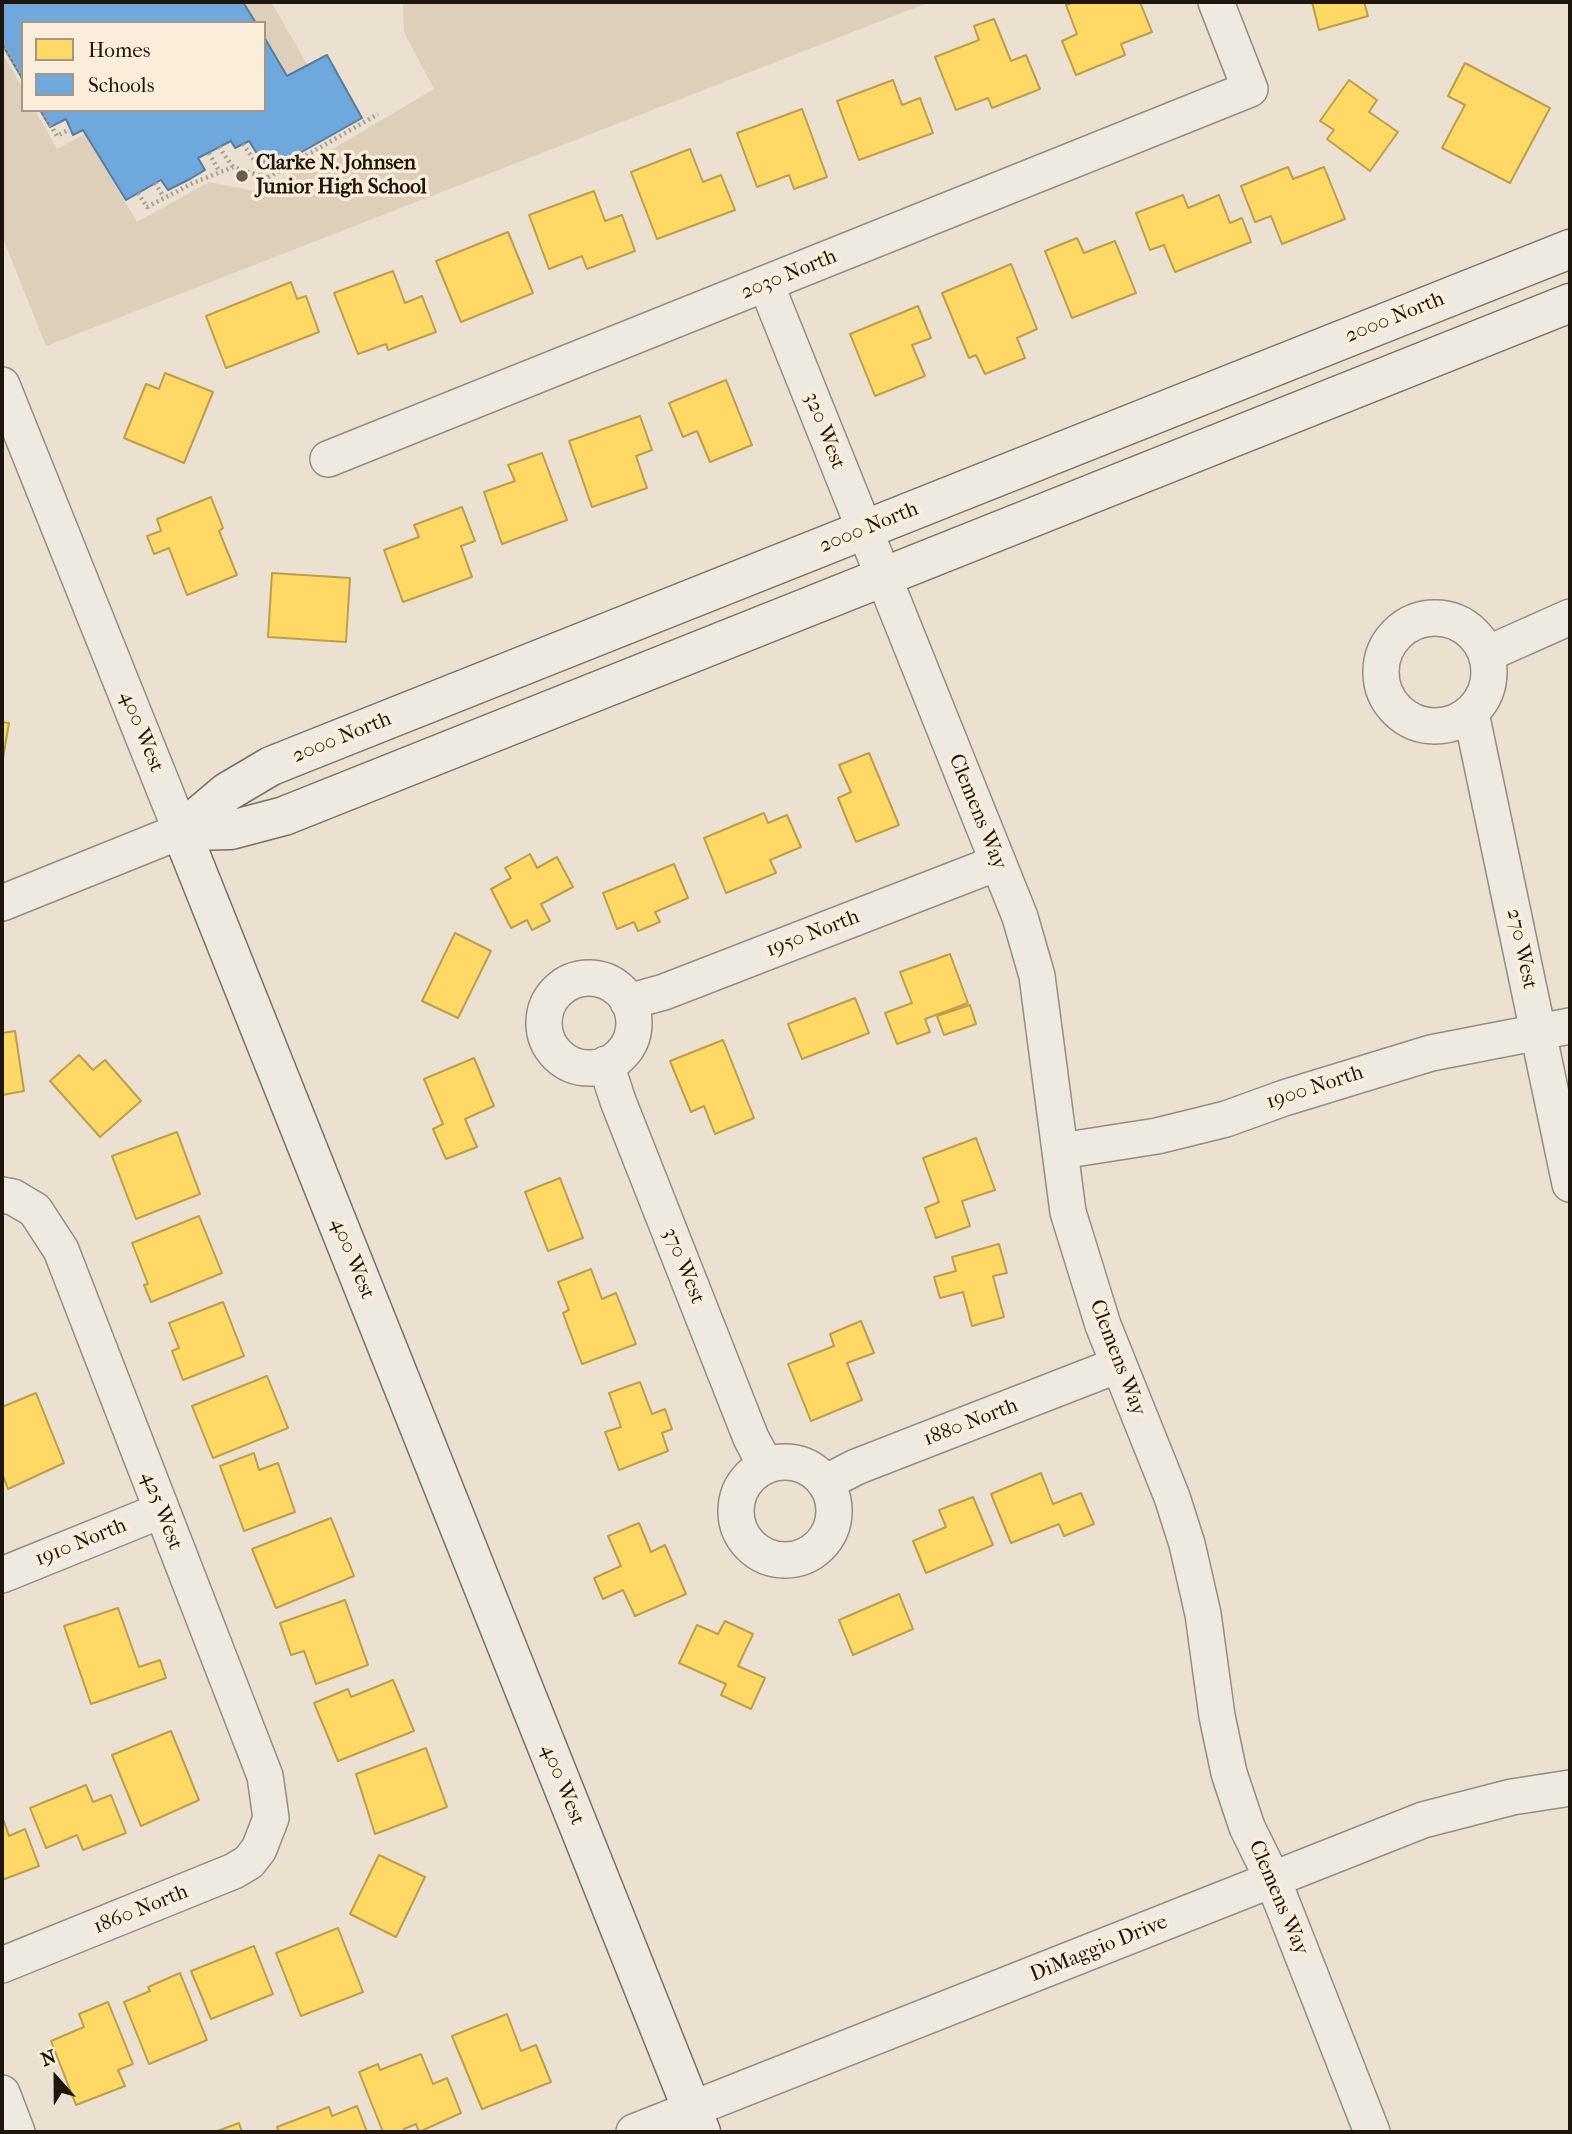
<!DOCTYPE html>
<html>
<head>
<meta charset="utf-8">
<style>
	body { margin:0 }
	#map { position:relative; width:1572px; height:2134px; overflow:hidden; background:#ece1d1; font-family:"IM FELL French Canon",serif }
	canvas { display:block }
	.frame { position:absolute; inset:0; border:4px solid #1e150d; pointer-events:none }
	.legend { position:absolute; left:21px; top:21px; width:245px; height:91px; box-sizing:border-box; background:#faedda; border:2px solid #a29788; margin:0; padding:9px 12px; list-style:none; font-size:21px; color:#1e150d }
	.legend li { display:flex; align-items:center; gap:14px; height:35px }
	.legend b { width:35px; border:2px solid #a29788 }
	.north { position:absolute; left:21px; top:2043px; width:70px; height:70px; -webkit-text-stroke:5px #faedda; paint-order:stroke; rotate:339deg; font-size:19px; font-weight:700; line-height:28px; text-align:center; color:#1e150d }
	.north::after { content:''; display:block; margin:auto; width:24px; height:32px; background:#1e150d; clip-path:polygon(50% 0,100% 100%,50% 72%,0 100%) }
</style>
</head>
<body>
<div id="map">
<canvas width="1572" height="2134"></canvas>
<div class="frame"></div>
<ul class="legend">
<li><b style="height:19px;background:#ffd966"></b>Homes</li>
<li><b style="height:19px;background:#6fa8dc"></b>Schools</li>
</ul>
<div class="north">N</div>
</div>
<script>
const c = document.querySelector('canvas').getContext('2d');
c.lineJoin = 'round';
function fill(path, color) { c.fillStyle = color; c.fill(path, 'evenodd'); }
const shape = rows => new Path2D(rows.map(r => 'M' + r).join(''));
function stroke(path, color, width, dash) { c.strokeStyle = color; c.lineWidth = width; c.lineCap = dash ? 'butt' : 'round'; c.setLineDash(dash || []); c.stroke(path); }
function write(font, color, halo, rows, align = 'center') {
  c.font = font + ' "IM FELL French Canon",serif'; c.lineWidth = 7; c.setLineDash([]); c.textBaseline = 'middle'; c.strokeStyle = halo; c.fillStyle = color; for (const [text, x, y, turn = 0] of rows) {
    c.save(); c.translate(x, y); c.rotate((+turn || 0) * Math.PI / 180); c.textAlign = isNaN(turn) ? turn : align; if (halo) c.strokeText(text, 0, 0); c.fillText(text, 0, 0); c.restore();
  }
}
fill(shape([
	[244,2,271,2,307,64,287,76,264,37,264,23,256,23],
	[403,2,930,2,46,346,2,236,2,52,23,89,23,110,35,110,57,149,85,134,137,222,209,182,260,192,434,89,404,32]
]), '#decfba');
const homes = shape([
	[1075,2,1140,2,1152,32,1121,44,1125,55,1076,75,1062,41,1077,34,1066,5,1075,2],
	[1312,2,1364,2,1368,16,1319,30,1312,2],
	[994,19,1011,61,1026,55,1040,89,992,108,988,98,956,110,935,57,979,40,974,26,994,19],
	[1465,63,1550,108,1510,183,1442,148,1465,105,1448,96,1465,63],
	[893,80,902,105,920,98,933,133,859,160,837,101,893,80],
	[1349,80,1377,100,1369,112,1398,132,1370,171,1327,139,1334,130,1320,121,1349,80],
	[802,109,827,177,794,189,789,175,757,187,737,133,802,109],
	[690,149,703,182,721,175,735,210,657,239,631,172,690,149],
	[1288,167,1293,179,1324,167,1345,219,1282,244,1271,216,1255,222,1241,186,1288,167],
	[594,191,605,221,622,215,635,251,587,269,582,256,549,269,529,215,594,191],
	[1183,195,1188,208,1219,195,1230,223,1242,218,1251,242,1175,272,1164,245,1150,250,1136,213,1183,195],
	[508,232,533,293,461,322,436,261,508,232],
	[1077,238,1084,253,1115,241,1136,293,1072,318,1045,251,1077,238],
	[1011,264,1037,329,1017,338,1025,358,985,374,976,355,969,358,942,293,1011,264],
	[393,271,405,303,422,296,436,332,388,350,386,344,358,354,334,293,393,271],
	[291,282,297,299,306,296,319,332,226,368,206,316,291,282],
	[918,306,931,338,912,345,925,376,875,396,850,334,918,306],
	[165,373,213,392,184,463,124,438,146,384,159,389,165,373],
	[726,380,752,445,710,462,697,431,683,437,669,403,726,380],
	[640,416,652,450,636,456,647,488,592,507,569,441,640,416],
	[542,453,567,520,502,544,484,492,515,481,508,465,542,453],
	[211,497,223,528,219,531,237,575,187,595,169,548,154,554,147,536,161,531,157,519,211,497],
	[462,507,475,541,461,546,472,577,403,602,384,550,419,537,414,525,462,507],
	[272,573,350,578,346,642,268,637,272,573],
	[2,722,9,723,2,764,2,722],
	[869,753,899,825,856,842,838,798,851,792,839,765,869,753],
	[764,813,768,823,787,815,801,847,770,860,776,873,726,893,704,838,764,813],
	[530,854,537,868,557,857,573,887,541,904,550,921,532,930,527,920,511,928,491,889,511,878,505,868,530,854],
	[674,864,688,898,655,912,660,922,638,931,634,922,617,929,603,893,674,864],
	[455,933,491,951,458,1018,422,1001,455,933],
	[950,954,968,1003,925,1019,930,1032,897,1044,885,1013,912,1003,900,972,950,954],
	[855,998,869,1033,802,1059,788,1024,855,998],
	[970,1005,976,1024,944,1035,937,1016,970,1005],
	[15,1031,24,1091,2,1095,2,1033,15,1031],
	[723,1040,754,1118,715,1134,704,1106,691,1112,670,1061,723,1040],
	[79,1055,93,1070,105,1060,141,1101,100,1137,50,1081,79,1055],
	[474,1058,494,1106,465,1119,477,1147,446,1159,433,1129,443,1124,424,1079,474,1058],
	[177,1132,200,1194,136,1219,112,1156,177,1132],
	[976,1138,995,1190,962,1201,970,1226,936,1238,925,1208,939,1202,923,1158,976,1138],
	[560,1178,583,1238,548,1251,525,1192,560,1178],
	[199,1216,222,1273,151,1302,144,1285,148,1284,132,1243,199,1216],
	[999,1244,1007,1273,993,1276,1004,1317,972,1326,963,1292,940,1298,934,1277,956,1271,952,1257,999,1244],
	[591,1269,602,1299,616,1293,636,1344,582,1364,563,1313,569,1310,558,1282,591,1269],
	[223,1302,244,1356,183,1380,172,1351,179,1348,169,1323,223,1302],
	[861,1321,874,1353,847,1363,862,1400,811,1421,788,1364,834,1346,830,1334,861,1321],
	[267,1376,288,1428,213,1458,192,1406,267,1376],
	[640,1382,652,1414,665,1409,672,1429,662,1433,668,1451,619,1470,605,1432,621,1427,609,1393,640,1382],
	[36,1393,64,1463,8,1489,2,1473,2,1407,36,1393],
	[254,1453,259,1470,278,1463,295,1512,244,1531,220,1466,254,1453],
	[1041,1473,1053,1504,1081,1493,1094,1524,1064,1536,1059,1524,1011,1543,991,1494,1041,1473],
	[973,1497,993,1545,926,1573,913,1541,946,1527,939,1510,973,1497],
	[331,1518,354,1576,276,1608,252,1549,331,1518],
	[639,1523,651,1552,665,1545,686,1594,635,1616,623,1590,603,1599,594,1578,621,1566,608,1536,639,1523],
	[899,1594,913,1629,853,1655,839,1620,899,1594],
	[345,1600,368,1665,316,1684,304,1651,291,1655,280,1623,345,1600],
	[118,1608,139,1667,160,1660,166,1678,91,1704,64,1626,118,1608],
	[725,1621,753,1634,738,1666,765,1678,751,1709,721,1695,726,1684,679,1663,697,1625,718,1634,725,1621],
	[393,1680,414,1731,338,1761,314,1703,348,1689,351,1697,393,1680],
	[171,1731,199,1800,141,1826,112,1755,171,1731],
	[426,1748,447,1807,375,1834,356,1774,426,1748],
	[86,1785,93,1802,111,1795,126,1833,83,1850,77,1835,46,1848,30,1808,86,1785],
	[2,1816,9,1836,25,1829,39,1866,2,1880,2,1816],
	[379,1855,425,1877,396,1937,350,1914,379,1855],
	[338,1928,363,1992,301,2016,276,1953,338,1928],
	[254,1946,273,1994,211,2019,191,1971,254,1946],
	[180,1973,207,2040,149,2064,124,2002,150,1991,148,1987,180,1973],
	[108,2002,133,2064,118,2070,125,2086,76,2105,51,2041,84,2027,79,2014,108,2002],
	[507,2014,521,2051,536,2045,551,2082,482,2109,452,2036,507,2014],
	[421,2054,433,2084,447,2078,461,2113,419,2132,416,2124,404,2129,405,2132,383,2132,359,2072,378,2064,380,2070,421,2054],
	[357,2106,367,2132,279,2132,277,2127,329,2107,332,2116,357,2106],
	[239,2123,242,2132,215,2132,239,2123]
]);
fill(homes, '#ffd966');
stroke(homes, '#bc9e4b', 2);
const schools = shape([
	[2,2,243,2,256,23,23,23,23,80,2,44,2,2],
	[264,37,287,76,327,55,362,118,268,171,249,141,235,148,231,141,198,158,205,170,190,179,168,190,161,180,126,200,83,130,73,135,66,119,50,127,40,110,264,110,264,37]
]);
fill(schools, '#6fa8dc');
stroke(schools, '#577c9e', 2);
const street = shape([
	[766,284,1020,917,1037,976,1068,1212,1103,1325,1172,1497,1187,1544,1203,1614,1217,1716,1229,1773,1247,1827,1273,1880,1372,2132],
	[2,385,181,831,2,903],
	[328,459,1250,89,1216,2],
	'1381 672a54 54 0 1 1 108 0a54 54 0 1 1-108 0Z',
	[1487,654,1570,617],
	[1471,713,1570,1184],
	'544 1023a45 45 0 1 1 90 0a45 45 0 1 1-90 0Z',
	[628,1002,664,992,997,863],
	[606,1064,618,1101,751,1438,766,1466],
	[1061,1151,1157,1136,1226,1119,1284,1098,1431,1053,1570,1026],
	[2,1195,13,1197,35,1210,61,1250,265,1776,271,1818,259,1849,249,1862,234,1871,2,1965],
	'736 1511a49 49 0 1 1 98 0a49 49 0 1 1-98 0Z',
	[825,1483,856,1467,1118,1365],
	[2,1575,160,1511],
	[2,2093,17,2132],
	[634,2132,1423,1820,1512,1797,1570,1788]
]);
const secondary = shape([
	[181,831,227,792,271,766,1570,249],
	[181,831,231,830,284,816,1570,303],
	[181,831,701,2132]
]);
stroke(street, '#948d83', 38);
stroke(secondary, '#777168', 41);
stroke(shape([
	[2,43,23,78],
	[42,110,57,136,70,129],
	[243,144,266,177],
	[219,147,233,167],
	[209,153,219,171],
	[155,183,164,197],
	[138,193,147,207,193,183,233,167,267,178,378,114]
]), '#a6a19a', 4.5, [2, 3.5]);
stroke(street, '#efeae1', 35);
stroke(secondary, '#efeae1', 38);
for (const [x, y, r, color] of [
	[242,176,7,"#665c52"]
]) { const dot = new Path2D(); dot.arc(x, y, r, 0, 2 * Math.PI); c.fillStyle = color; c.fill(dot); stroke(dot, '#faedda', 2.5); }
write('bold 21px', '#1e150d', '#faedda', [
	["Clarke N. Johnsen",256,164],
	["Junior High School",256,188]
], 'left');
write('21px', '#1e150d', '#faedda', [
	["2030 North",789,275,-22],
	["2000 North",1395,318,-22],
	["320 West",824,431,69],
	["2000 North",869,528,-22],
	["400 West",141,732,68],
	["2000 North",342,738,-22],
	["Clemens Way",977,812,68],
	["1950 North",813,934,-21],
	["270 West",1521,949,78],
	["1900 North",1315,1088,-18],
	["400 West",352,1259,68],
	["370 West",683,1266,68],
	["Clemens Way",1117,1358,69],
	["1880 North",971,1423,-21],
	["425 West",161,1511,69],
	["1910 North",81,1543,-22],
	["400 West",562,1785,68],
	["Clemens Way",1278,1898,67],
	["1860 North",141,1910,-22],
	["DiMaggio Drive",1099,1949,-22]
]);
</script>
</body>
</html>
